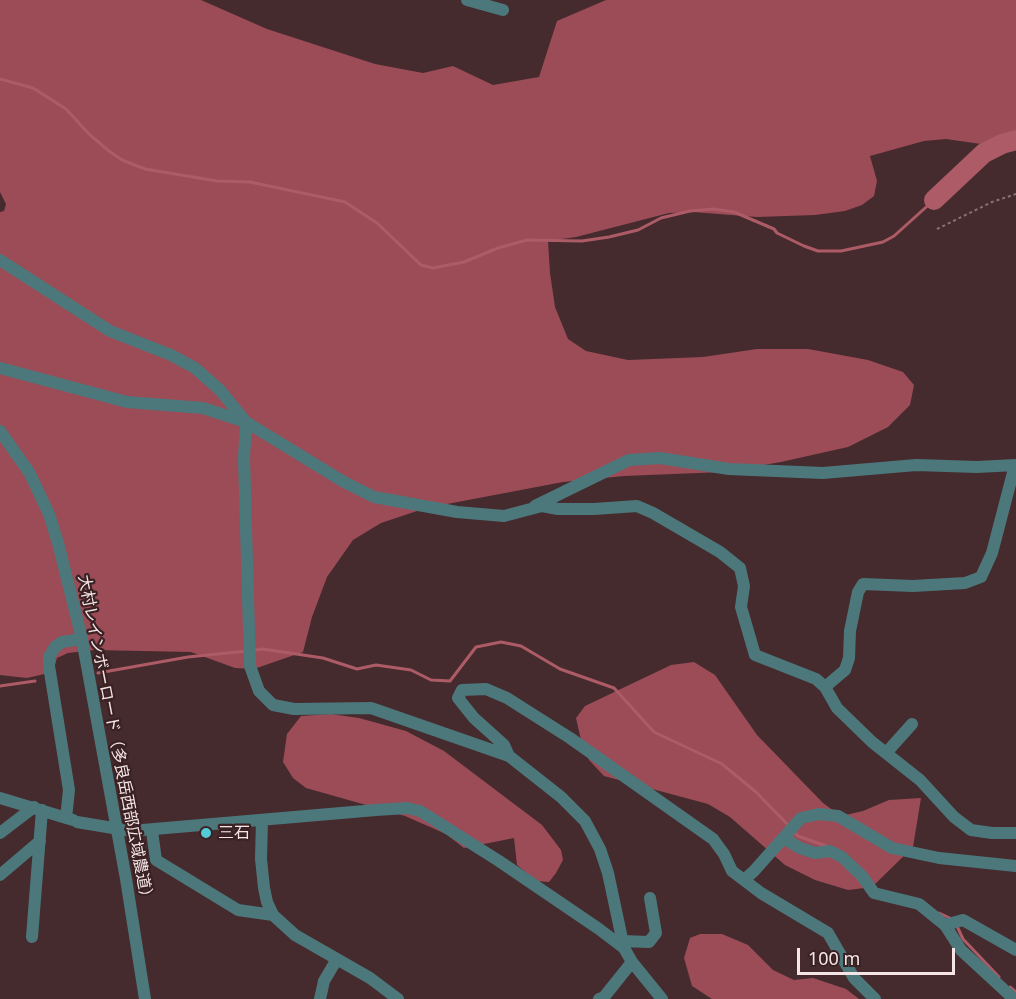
<!DOCTYPE html>
<html>
<head>
<meta charset="utf-8">
<style>
	body { margin:0 }
	#map { position:relative; width:1016px; height:999px; overflow:hidden; background:#452b2e; font-family:"Noto Sans",sans-serif }
	canvas { display:block }
	.scale { position:absolute; left:797px; top:948px; width:158px; height:27px; box-sizing:border-box; border:3px solid #f6e5e6; border-top:0; padding-left:8px; font-size:18px; line-height:21px; white-space:nowrap; color:#f6e5e6; -webkit-text-stroke:4px #3a2224; paint-order:stroke }
</style>
</head>
<body>
<div id="map">
<canvas width="1016" height="999"></canvas>
<div class="scale">100 m</div>
</div>
<script>
const c = document.querySelector('canvas').getContext('2d');
c.lineJoin = 'round';
function fill(path, color) { c.fillStyle = color; c.fill(path, 'evenodd'); }
const shape = rows => new Path2D(rows.map(r => 'M' + r).join(''));
function stroke(path, color, width, dash) { c.strokeStyle = color; c.lineWidth = width; c.lineCap = dash ? 'butt' : 'round'; c.setLineDash(dash || []); c.stroke(path); }
function write(font, color, halo, rows, align = 'center') {
  c.font = font + ' "Noto Sans","Noto Sans JP",sans-serif'; c.lineWidth = 4.5; c.setLineDash([]); c.textBaseline = 'middle'; c.strokeStyle = halo; c.fillStyle = color; for (const [text, x, y, turn = 0] of rows) {
    c.save(); c.translate(x, y); c.rotate((+turn || 0) * Math.PI / 180); c.textAlign = isNaN(turn) ? turn : align; if (halo) c.strokeText(text, 0, 0); c.fillText(text, 0, 0); c.restore();
  }
}
fill(shape([
	[0,0,201,0,267,29,375,64,423,73,453,66,493,85,539,77,557,21,606,0,1016,0,1016,149,946,139,924,141,870,156,877,181,874,196,862,205,845,211,815,215,757,217,693,212,669,213,576,237,548,241,550,273,555,307,568,339,586,351,628,360,703,357,757,349,808,349,868,360,903,372,914,385,910,405,888,427,848,447,781,462,723,472,624,476,563,482,426,508,381,523,353,540,327,577,312,617,303,652,254,669,235,668,191,652,94,650,68,653,57,658,53,672,27,678,0,675,0,212,4,211,6,204,0,192],
	[694,662,715,675,757,735,823,803,841,816,863,811,889,800,921,798,913,847,872,887,848,890,815,880,785,865,730,817,708,804,604,776,589,760,581,740,576,718,585,706,671,665],
	[331,714,359,718,406,731,444,751,542,825,561,850,563,860,556,873,549,882,536,881,517,865,514,838,464,848,446,834,405,816,306,788,293,778,283,762,287,734,301,716],
	[700,934,722,934,748,945,773,970,794,980,813,978,846,989,859,999,712,999,692,986,684,958,690,938]
]), '#9c4c57');
stroke(shape([
	[0,79,33,88,66,109,89,134,109,151,122,160,145,169,217,181,250,182,345,202,377,223,421,265,433,268,464,262,498,248,527,240,582,241,609,237,638,230,661,218,690,211,713,209,734,212,774,229,777,233,804,246,818,251,841,251,883,242,894,236,934,200],
	[254,650,263,649,323,658,357,669,376,665,411,670,431,680,450,681,476,647,501,642,521,646,560,669,614,688,654,732,722,764,756,792,790,827],
	[98,673,188,657,247,651],
	[0,686,35,681],
	[794,832,798,836,826,846],
	[939,913,952,919],
	[956,924,963,939,999,977],
	[1010,987,1016,992]
]), '#ad5b66', 3);
stroke(shape([
	[934,200,984,153,1002,144,1016,140]
]), '#ad5b66', 20);
stroke(shape([
	[937,229,992,202,1016,194]
]), '#897275', 2, [3, 3]);
stroke(shape([
	[467,0,503,10],
	[0,260,110,331,171,355,195,368,220,390,246,422,244,458,250,666,259,691,273,705,294,709,371,708,509,756,561,797,585,821,600,849,608,873,624,948],
	[0,368,127,402,203,408,246,422,344,482,374,497,457,512,504,516,542,506,558,509,594,509,637,506,653,513,720,552,740,568,744,586,741,607,755,655,816,679,825,687,837,708,872,742,920,780,954,817,971,830,992,833,1016,833],
	[0,431,29,472,49,514,58,543,82,639,126,879,145,999],
	[535,506,629,460,660,458,729,469,823,473,916,465,977,467,1016,465],
	[825,687,845,670,849,658,850,631,858,592,863,584,913,586,965,583,981,577,992,553,1015,465],
	[886,753,912,724],
	[509,756,504,745,474,718,458,698,462,690,486,689,507,698,570,738,713,839,724,854,732,871,761,893,828,933,854,978,875,999],
	[0,798,73,820],
	[66,818,69,790,49,666,49,657,55,647,62,642,82,639],
	[262,820,261,859,264,888,267,902,273,915,295,935,370,978,398,999],
	[131,831,376,810,407,808,420,811,499,861,599,929,624,948,632,962,662,999],
	[152,831,156,860,238,910,273,915],
	[0,833,34,807],
	[783,838,800,848,815,853,830,851,842,857,862,876,874,893,919,904,945,925,961,950,1014,999],
	[0,875,40,841],
	[744,880,754,871,801,818,819,814,838,816,892,848,939,858,1016,866],
	[945,925,963,920,1016,950],
	[32,937,42,810],
	[622,941,649,942,656,933,650,898],
	[320,999,324,981,337,959],
	[599,999,604,997,632,962]
]), '#4c787c', 12);
stroke(shape([
	[77,822,131,831]
]), '#4c787c', 12);
for (const [x, y, r, color] of [
	[206,833,6,"#52cbd7"]
]) { const dot = new Path2D(); dot.arc(x, y, r, 0, 2 * Math.PI); c.fillStyle = color; c.fill(dot); stroke(dot, '#3a2224', 2); }
write('16px', '#f6e5e6', '#3a2224', [
	["大村レインボーロード（多良岳西部広域農道）",115,740,79]
]);
write('16px', '#f6e5e6', '#3a2224', [
	["三石",218,833]
], 'left');
</script>
</body>
</html>
